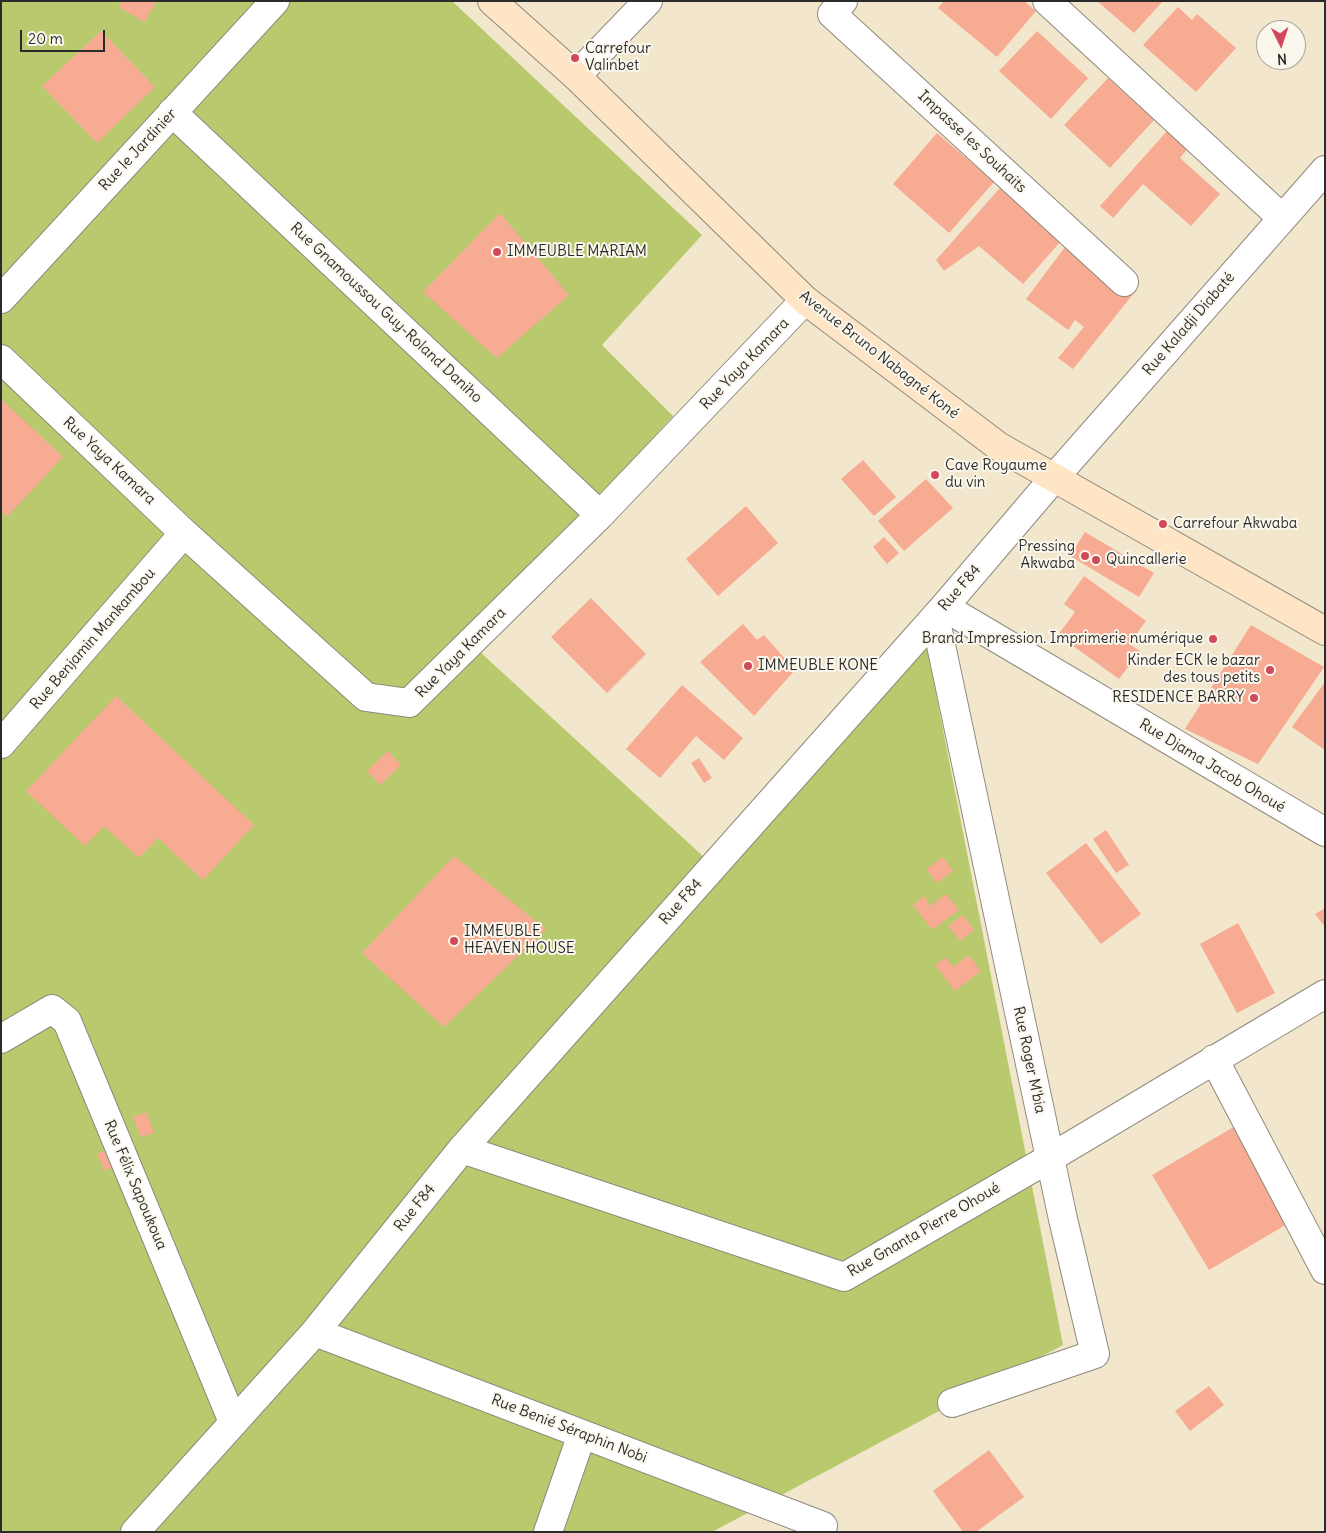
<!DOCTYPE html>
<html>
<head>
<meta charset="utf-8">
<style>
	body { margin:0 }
	#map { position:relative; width:1326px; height:1533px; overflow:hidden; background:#f2e7cd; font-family:Delius,sans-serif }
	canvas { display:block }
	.frame { position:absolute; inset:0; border:2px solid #2b2b2b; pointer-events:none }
	.north { position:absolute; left:1256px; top:20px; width:50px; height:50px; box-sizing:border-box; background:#fbf7ec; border:1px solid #a8a59f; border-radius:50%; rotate:176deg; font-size:14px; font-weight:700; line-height:20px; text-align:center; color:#2b2b2b }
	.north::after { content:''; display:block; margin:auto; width:18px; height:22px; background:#d1495b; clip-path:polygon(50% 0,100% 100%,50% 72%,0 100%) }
	.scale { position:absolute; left:20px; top:30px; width:85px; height:22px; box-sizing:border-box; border:2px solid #2b2b2b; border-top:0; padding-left:6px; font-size:15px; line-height:18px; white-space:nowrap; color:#2b2b2b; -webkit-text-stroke:4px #fbf7ec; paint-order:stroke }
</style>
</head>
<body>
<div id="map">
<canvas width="1326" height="1533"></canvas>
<div class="frame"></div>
<div class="north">N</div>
<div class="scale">20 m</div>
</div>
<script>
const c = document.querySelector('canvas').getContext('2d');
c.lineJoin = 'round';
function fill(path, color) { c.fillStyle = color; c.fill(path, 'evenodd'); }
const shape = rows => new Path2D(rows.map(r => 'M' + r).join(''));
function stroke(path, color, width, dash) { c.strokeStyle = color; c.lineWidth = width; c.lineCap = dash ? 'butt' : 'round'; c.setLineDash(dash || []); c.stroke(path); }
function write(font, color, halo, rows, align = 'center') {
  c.font = font + ' Delius,sans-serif'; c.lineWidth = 4; c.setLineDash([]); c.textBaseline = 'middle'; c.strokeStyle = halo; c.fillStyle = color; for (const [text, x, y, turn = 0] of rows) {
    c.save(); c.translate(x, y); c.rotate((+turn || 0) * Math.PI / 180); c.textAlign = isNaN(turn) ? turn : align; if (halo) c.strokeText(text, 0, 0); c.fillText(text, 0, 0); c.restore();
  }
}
fill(shape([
	[1,1,452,1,702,235,602,345,673,416,468,641,717,869,923,627,1063,1345,712,1532,1,1532]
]), '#b8ca6d');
fill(shape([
	[122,1,157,1,144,22,119,7],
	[944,1,1024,1,1036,11,997,57,938,8],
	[1097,1,1163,1,1134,33],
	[1178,7,1192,20,1197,14,1236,48,1196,92,1143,45],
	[101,31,155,87,97,143,42,86],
	[1037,31,1088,78,1051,119,999,71],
	[1108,78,1154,120,1110,168,1064,125],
	[1168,130,1188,148,1180,158,1220,194,1191,226,1143,184,1113,218,1100,206],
	[937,133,994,182,949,233,893,184],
	[1000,188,1061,241,1023,284,979,246,944,271,936,260],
	[500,213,569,295,497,358,423,292],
	[1068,243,1134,293,1073,369,1058,358,1084,327,1075,320,1068,330,1026,299],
	[1,399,63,457,7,517,1,511],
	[863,460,896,497,874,516,841,479],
	[926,479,953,508,904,551,878,521],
	[746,506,778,543,718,596,686,559],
	[1085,532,1154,573,1139,597,1070,556],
	[884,537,899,553,887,564,873,547],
	[1084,576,1146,621,1129,644,1140,651,1119,679,1058,635,1075,612,1064,604],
	[591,598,646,654,607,693,551,637],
	[743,624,757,640,764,635,795,670,754,716,700,662],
	[1251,625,1324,667,1258,764,1185,729],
	[1325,682,1325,750,1292,727],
	[682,685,743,738,724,760,696,736,660,778,626,749],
	[116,696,254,825,203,880,158,838,139,858,104,826,85,846,26,791],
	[388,751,401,765,380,785,367,771],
	[699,758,712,778,704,783,691,763],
	[1106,830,1129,865,1116,873,1093,839],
	[1086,843,1141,914,1101,944,1046,873],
	[454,856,546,929,444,1027,362,953],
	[943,857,953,871,937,883,926,869],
	[946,894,959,910,932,930,913,905,924,896,930,906],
	[1325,908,1325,927,1315,914],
	[963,915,974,930,960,941,948,926],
	[1238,923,1275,993,1237,1013,1200,944],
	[969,955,981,971,955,991,935,965,945,957,953,967],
	[146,1112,154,1133,141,1137,133,1117],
	[1237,1125,1294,1220,1209,1270,1152,1175],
	[111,1148,118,1164,105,1171,97,1154],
	[1209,1386,1224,1405,1190,1431,1175,1411],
	[989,1450,1024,1497,976,1532,963,1532,933,1491]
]), '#f6ab92');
const street = shape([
	[843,1,832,14,1124,282],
	[1047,1,1282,218],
	[576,76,648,1],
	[172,112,600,515],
	[1,299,275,1],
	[1,359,184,533,366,697,409,703,600,515,805,300],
	[944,607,1325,832],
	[935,617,1063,1219,1095,1354,952,1403],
	[1,744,184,533],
	[1,1039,52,1009,67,1021,233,1422],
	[1214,1059,1325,1270],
	[462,1149,844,1277,1050,1158,1325,994],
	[315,1332,823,1526],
	[135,1532,315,1332,462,1149,944,607,1054,478,1325,170],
	[548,1532,582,1434]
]);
const secondary = shape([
	[492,1,576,76,805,300,998,446,1325,631]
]);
stroke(street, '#8e897c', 30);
stroke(secondary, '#8e897c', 30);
stroke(street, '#fff', 28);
stroke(secondary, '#fde5c5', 28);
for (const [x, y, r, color] of [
	[575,58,5,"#d1495b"],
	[497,252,5,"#d1495b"],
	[935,475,5,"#d1495b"],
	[1163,524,5,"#d1495b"],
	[1085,556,5,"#d1495b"],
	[1096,560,5,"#d1495b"],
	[1213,639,5,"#d1495b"],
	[748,666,5,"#d1495b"],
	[1270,670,5,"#d1495b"],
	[1254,698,5,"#d1495b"],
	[454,941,5,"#d1495b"]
]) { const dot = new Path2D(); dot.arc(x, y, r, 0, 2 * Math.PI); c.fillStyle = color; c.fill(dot); stroke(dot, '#fbf7ec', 2); }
write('15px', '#2b2b2b', '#fbf7ec', [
	["Carrefour",585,49],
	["Valinbet",585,66],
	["IMMEUBLE MARIAM",507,252],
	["Cave Royaume",945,466],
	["du vin",945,483],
	["Carrefour Akwaba",1173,524],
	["Pressing",1075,547,"right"],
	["Akwaba",1075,564,"right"],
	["Quincallerie",1106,560],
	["Brand Impression. Imprimerie numérique",1203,639,"right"],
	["Kinder ECK le bazar",1260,661,"right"],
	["des tous petits",1260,678,"right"],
	["IMMEUBLE KONE",758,666],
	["RESIDENCE BARRY",1244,698,"right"],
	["IMMEUBLE",464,932],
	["HEAVEN HOUSE",464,949]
], 'left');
write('15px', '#2b2b2b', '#fbf7ec', [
	["Impasse les Souhaits",972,142,43],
	["Rue le Jardinier",138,150,-47],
	["Rue Gnamoussou Guy-Roland Daniho",386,313,43],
	["Rue Kaladji Diabaté",1189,324,-49],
	["Avenue Bruno Nabagné Koné",879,355,38],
	["Rue Yaya Kamara",745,364,-46],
	["Rue Yaya Kamara",109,461,43],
	["Rue F84",960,588,-49],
	["Rue Benjamin Mankambou",93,639,-49],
	["Rue Yaya Kamara",461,653,-45],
	["Rue Djama Jacob Ohoué",1212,766,31],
	["Rue F84",681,902,-48],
	["Rue Roger M'bia",1029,1060,78],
	["Rue Félix Sapoukoua",135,1185,67],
	["Rue F84",415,1208,-51],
	["Rue Gnanta Pierre Ohoué",924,1230,-30],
	["Rue Benié Séraphin Nobi",569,1429,21]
]);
</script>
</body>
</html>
